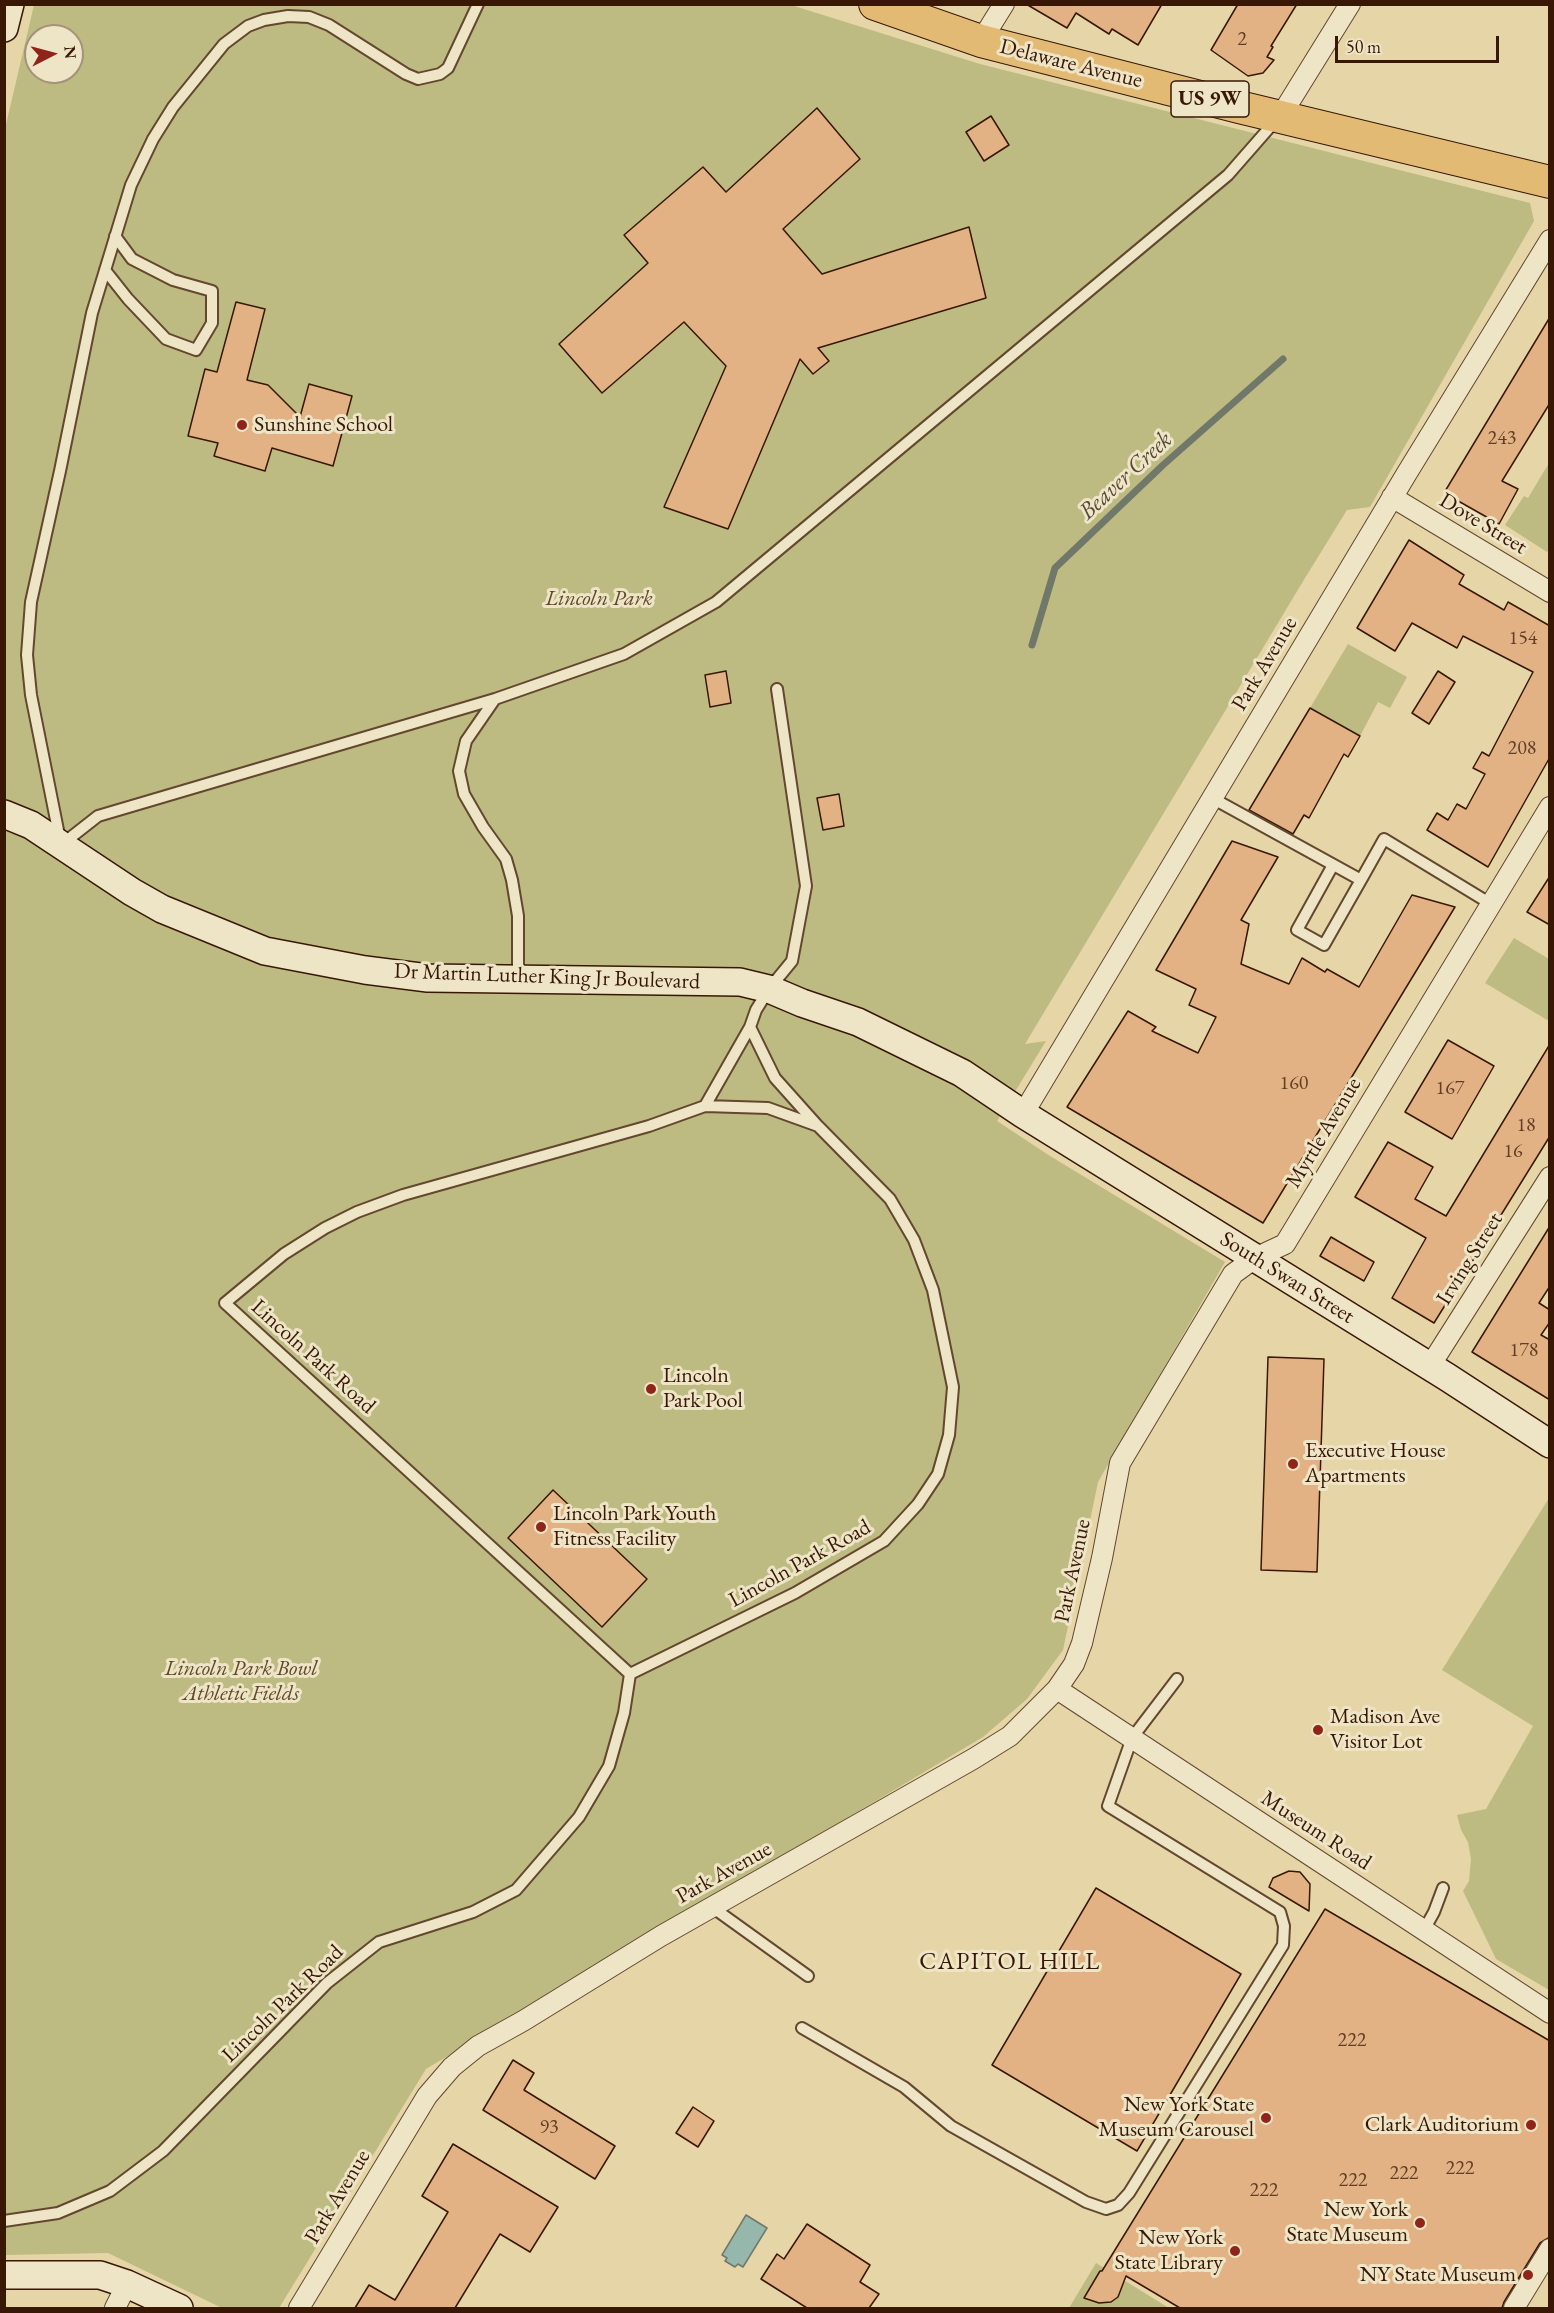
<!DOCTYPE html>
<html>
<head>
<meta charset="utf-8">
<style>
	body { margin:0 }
	#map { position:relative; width:1554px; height:2313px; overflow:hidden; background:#e5d5a7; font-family:"EB Garamond",serif }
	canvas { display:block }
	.frame { position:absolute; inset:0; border:6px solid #381805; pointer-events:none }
	.north { position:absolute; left:24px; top:24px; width:60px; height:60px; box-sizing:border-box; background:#eee4c6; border:2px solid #a59279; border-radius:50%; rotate:84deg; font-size:16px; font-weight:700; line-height:24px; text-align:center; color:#381805 }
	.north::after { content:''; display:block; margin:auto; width:21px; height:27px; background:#8f2418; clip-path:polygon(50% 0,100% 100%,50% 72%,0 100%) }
	.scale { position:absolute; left:1335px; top:36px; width:164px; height:27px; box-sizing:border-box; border:3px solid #381805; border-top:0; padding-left:8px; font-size:18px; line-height:21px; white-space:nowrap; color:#381805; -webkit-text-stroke:4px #eee4c6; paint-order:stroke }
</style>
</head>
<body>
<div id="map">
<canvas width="1554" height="2313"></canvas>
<div class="frame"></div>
<div class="north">N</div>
<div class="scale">50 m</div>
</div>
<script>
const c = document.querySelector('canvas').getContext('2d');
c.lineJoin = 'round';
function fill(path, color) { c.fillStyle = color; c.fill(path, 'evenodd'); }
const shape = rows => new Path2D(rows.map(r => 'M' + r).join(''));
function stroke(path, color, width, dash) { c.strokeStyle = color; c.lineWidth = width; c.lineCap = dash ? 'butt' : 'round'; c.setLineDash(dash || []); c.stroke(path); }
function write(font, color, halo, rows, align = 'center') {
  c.font = font + ' "EB Garamond",serif'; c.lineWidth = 6; c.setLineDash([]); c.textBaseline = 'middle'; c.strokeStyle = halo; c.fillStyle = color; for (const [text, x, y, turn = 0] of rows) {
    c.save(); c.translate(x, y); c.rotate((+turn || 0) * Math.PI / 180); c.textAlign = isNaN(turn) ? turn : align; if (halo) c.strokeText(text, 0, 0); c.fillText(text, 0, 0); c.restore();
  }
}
fill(shape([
	[34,5,791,5,980,64,1530,203,1534,221,1370,507,1347,510,1305,578,1025,1044,1046,1041,997,1121,1050,1156,1225,1262,1098,1482,1063,1650,1027,1699,983,1737,426,2069,279,2308,222,2308,108,2253,5,2255,4,133],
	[36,36,72,36,72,72,36,72],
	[1549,463,1550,548,1547,552,1505,525,1524,496,1528,498],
	[1348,644,1407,677,1390,708,1378,702,1360,736,1310,708],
	[1514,938,1549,959,1549,1021,1485,983],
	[1549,1498,1549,1990,1496,1959,1463,1891,1469,1881,1471,1859,1468,1842,1461,1830,1457,1815,1486,1809,1533,1726,1442,1670],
	[1096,2263,1169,2308,1069,2308]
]), '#bdbb82');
const water = shape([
	[746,2215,767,2228,743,2267,738,2264,735,2267,725,2261,727,2258,722,2255,746,2215]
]);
fill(water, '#96b8ac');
stroke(water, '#707869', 1.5);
stroke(shape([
	[1032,645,1055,568,1163,465,1283,359]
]), '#707869', 7);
const building = shape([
	[1026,4,1162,4,1138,45,1112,29,1109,34,1076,13,1067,28,1026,4],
	[1238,4,1297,4,1271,46,1273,47,1267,57,1274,60,1263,73,1248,76,1211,50,1238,4],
	[817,108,860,159,783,229,822,274,969,227,986,298,818,348,829,361,813,374,800,359,728,529,664,507,726,366,684,322,602,393,559,344,648,263,624,235,703,167,726,192,817,108],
	[991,116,1009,145,984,161,966,132,991,116],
	[236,302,265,309,247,380,268,385,300,417,309,384,352,396,333,466,272,448,265,471,214,456,218,443,188,436,205,369,217,372,236,302],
	[1550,317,1550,403,1502,481,1518,489,1499,524,1444,493,1550,317],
	[1409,540,1464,575,1459,584,1504,610,1508,602,1550,626,1550,757,1488,867,1427,830,1437,813,1448,820,1457,804,1466,809,1485,774,1473,768,1482,752,1489,756,1533,672,1463,636,1457,648,1412,623,1395,651,1357,628,1409,540],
	[726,671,731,703,710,707,705,675,726,671],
	[1438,671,1455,682,1429,724,1412,713,1438,671],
	[1310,708,1360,736,1348,757,1344,754,1309,818,1304,815,1293,834,1249,810,1310,708],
	[839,794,844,826,823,830,817,798,839,794],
	[1232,841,1278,857,1241,920,1249,924,1241,964,1289,984,1302,958,1325,972,1327,969,1359,987,1412,895,1455,907,1263,1223,1067,1107,1128,1011,1156,1027,1152,1031,1198,1053,1216,1017,1189,1005,1196,989,1156,970,1232,841],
	[1550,876,1550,925,1527,912,1550,876],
	[1448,1040,1494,1066,1452,1139,1405,1112,1448,1040],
	[1550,1044,1550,1136,1434,1323,1392,1298,1426,1238,1355,1197,1388,1142,1433,1167,1415,1199,1446,1216,1550,1044],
	[1550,1226,1550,1286,1539,1303,1550,1310,1550,1322,1541,1335,1550,1340,1550,1400,1472,1352,1550,1226],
	[1331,1237,1374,1262,1364,1281,1320,1256,1331,1237],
	[1268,1357,1324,1359,1317,1572,1261,1570,1268,1357],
	[553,1490,647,1579,602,1627,508,1538,553,1490],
	[1289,1871,1300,1872,1310,1884,1309,1911,1269,1887,1273,1878,1289,1871],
	[1096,1888,1241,1974,1137,2151,992,2065,1096,1888],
	[1325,1909,1550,2041,1550,2237,1540,2243,1504,2302,1502,2308,1180,2308,1126,2276,1118,2297,1111,2302,1099,2303,1084,2298,1100,2271,1102,2271,1325,1909],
	[513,2060,534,2073,524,2090,615,2146,595,2179,483,2110,513,2060],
	[693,2107,714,2121,698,2147,676,2133,693,2107],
	[453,2144,558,2207,530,2252,500,2234,455,2308,355,2308,369,2285,395,2300,448,2212,422,2196,453,2144],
	[807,2224,870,2265,860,2282,879,2294,869,2308,807,2308,761,2279,777,2254,784,2259,807,2224]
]);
fill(building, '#e2b284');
stroke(building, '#381805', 1.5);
const lane = shape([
	[478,4,448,68,440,74,418,79,406,74,329,25,309,17,288,16,264,20,248,26,224,44,173,107,153,139,131,185,92,313,60,471,31,602,27,655,31,695,61,845,98,816,495,699,624,654,716,602,1228,175,1277,119],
	[105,270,128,299,166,339,196,350,212,323,212,291,173,280,132,259,115,236],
	[495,699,466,741,459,771,464,794,483,827,506,859,512,880,518,916,518,978],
	[1212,798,1361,880,1384,839,1491,904],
	[1333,865,1297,930,1324,945,1361,880],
	[750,1027,775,1078,817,1125],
	[630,1674,225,1303,284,1254,325,1228,357,1212,403,1195,649,1126,705,1106,750,1027,756,1010,769,989,792,961,806,886,777,689],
	[712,1907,808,1976],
	[1424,1930,1434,1912,1443,1888],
	[802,2028,904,2087,951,2126,1086,2202,1106,2209,1118,2205,1129,2193,1283,1945,1284,1926,1280,1912,1108,1806,1132,1738,1177,1679],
	[4,2221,58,2213,110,2191,163,2151,327,1983,379,1942,473,1912,516,1890,579,1817,609,1766,624,1713,630,1674,795,1593,884,1541,918,1504,938,1474,949,1435,953,1387,933,1290,914,1240,890,1199,818,1126,768,1108,705,1106]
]);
const street = shape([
	[981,41,1004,4],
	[1280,117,1350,4],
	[1392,497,1550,592],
	[1023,1114,1407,473,1550,240],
	[1430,1366,1550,1177],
	[1057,1689,1550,2013],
	[115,2308,127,2284],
	[299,2308,427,2096,452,2067,478,2046,523,2021,661,1936,973,1759,1010,1736,1057,1689,1074,1664,1082,1643,1102,1558,1120,1463,1233,1274,1255,1258,1285,1244,1550,807],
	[1514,2308,1550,2249]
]);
const secondary = shape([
	[4,28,10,4],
	[4,814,31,825,132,892,162,909,265,951,365,970,428,978,740,982,769,989,802,1003,858,1022,962,1073,1023,1114,1447,1377,1550,1444],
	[4,2275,100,2275,127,2284,179,2308]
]);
const primary = shape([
	[875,4,981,41,1239,107,1550,182]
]);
stroke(lane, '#63472e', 14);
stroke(street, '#63472e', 22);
stroke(secondary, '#381805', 30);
stroke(primary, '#381805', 34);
stroke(lane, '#eee4c6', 10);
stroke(street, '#eee4c6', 20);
stroke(secondary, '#eee4c6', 27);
stroke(primary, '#e2ba74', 32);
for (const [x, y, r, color] of [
	[242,425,6,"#8f2418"],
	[651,1389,6,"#8f2418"],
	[1293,1464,6,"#8f2418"],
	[541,1527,6,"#8f2418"],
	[1318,1730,6,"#8f2418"],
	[1266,2118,6,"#8f2418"],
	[1531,2125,6,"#8f2418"],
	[1420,2223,6,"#8f2418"],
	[1235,2251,6,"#8f2418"],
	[1528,2275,6,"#8f2418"]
]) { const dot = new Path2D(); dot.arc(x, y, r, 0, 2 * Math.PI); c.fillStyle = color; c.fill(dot); stroke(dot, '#eee4c6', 2); }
write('20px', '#623e25', null, [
	["2",1242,40],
	["243",1502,439],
	["154",1523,639],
	["208",1522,749],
	["160",1294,1084],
	["167",1450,1089],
	["18",1526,1126],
	["16",1513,1152],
	["178",1524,1351],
	["222",1352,2041],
	["93",549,2128],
	["222",1460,2169],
	["222",1404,2174],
	["222",1353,2181],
	["222",1264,2191]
]);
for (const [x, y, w] of [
	[1210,99,78]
]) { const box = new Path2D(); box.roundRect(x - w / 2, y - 18, w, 36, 4.5); c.fillStyle = '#eee4c6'; c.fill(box); stroke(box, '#381805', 1.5); }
write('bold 21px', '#381805', null, [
	["US 9W",1210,99]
]);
write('22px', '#381805', '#eee4c6', [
	["Delaware Avenue",1071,64,14],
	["Dove Street",1483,524,31],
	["Park Avenue",1265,664,-59],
	["Dr Martin Luther King Jr Boulevard",547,977,2],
	["Myrtle Avenue",1324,1133,-59],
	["Irving Street",1470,1259,-58],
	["South Swan Street",1287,1278,32],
	["Lincoln Park Road",313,1357,42],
	["Lincoln Park Road",800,1564,-29],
	["Park Avenue",1073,1571,-78],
	["Museum Road",1316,1831,33],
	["Park Avenue",724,1873,-29],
	["Lincoln Park Road",283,2004,-44],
	["Park Avenue",338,2197,-59]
]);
write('22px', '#381805', '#eee4c6', [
	["Sunshine School",254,425],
	["Lincoln",663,1376],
	["Park Pool",663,1401],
	["Executive House",1305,1451],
	["Apartments",1305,1476],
	["Lincoln Park Youth",553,1514],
	["Fitness Facility",553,1539],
	["Madison Ave",1330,1717],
	["Visitor Lot",1330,1742],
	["New York State",1254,2105,"right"],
	["Museum Carousel",1254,2130,"right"],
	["Clark Auditorium",1519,2125,"right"],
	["New York",1408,2210,"right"],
	["State Museum",1408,2235,"right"],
	["New York",1223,2238,"right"],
	["State Library",1223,2263,"right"],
	["NY State Museum",1516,2275,"right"]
], 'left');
write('italic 22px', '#60492a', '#eee4c6', [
	["Lincoln Park",599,599],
	["Lincoln Park Bowl",241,1669],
	["Athletic Fields",241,1694]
]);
write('italic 24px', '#544837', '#eee4c6', [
	["Beaver Creek",1126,476,-43]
]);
c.letterSpacing = '1.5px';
write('24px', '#381805', '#eee4c6', [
	["CAPITOL HILL",1010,1962]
]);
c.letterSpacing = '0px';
</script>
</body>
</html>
